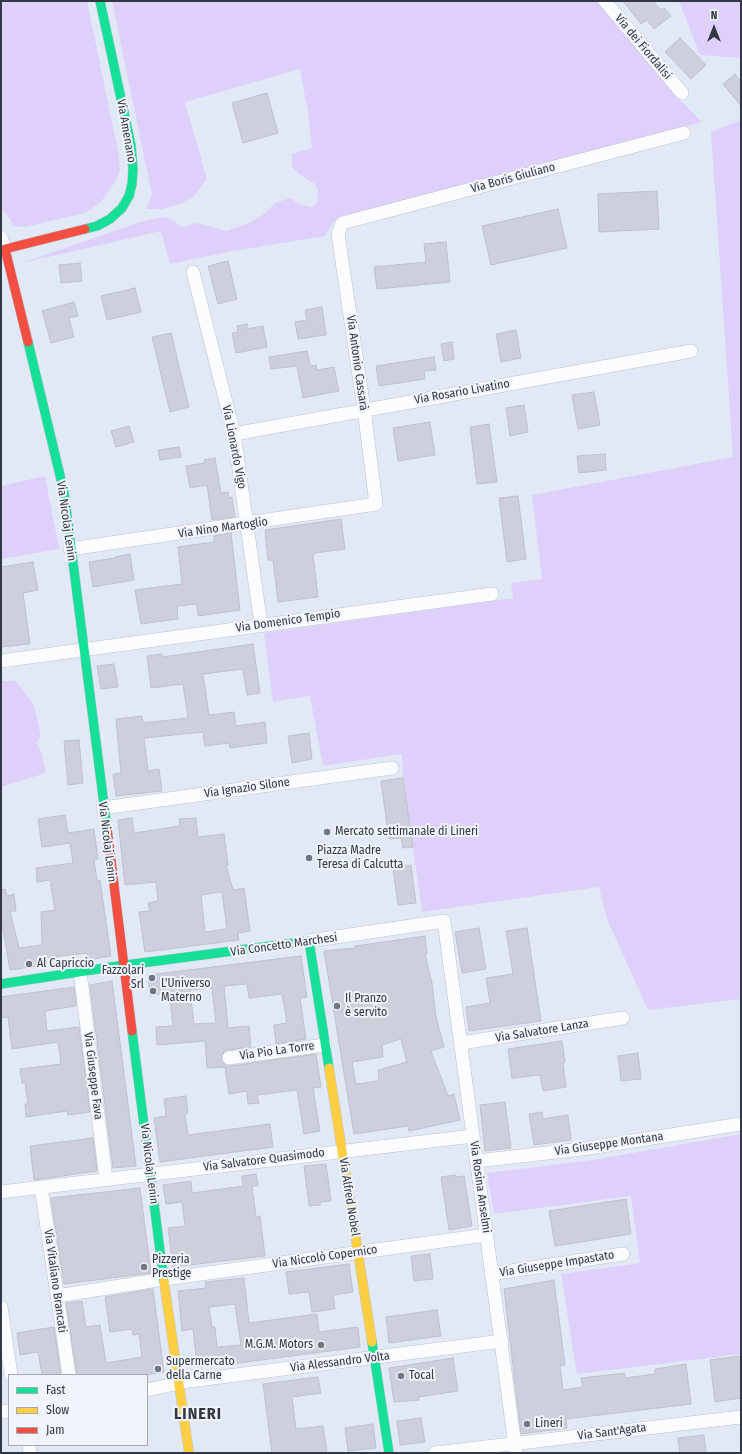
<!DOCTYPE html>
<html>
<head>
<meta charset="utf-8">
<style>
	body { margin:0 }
	#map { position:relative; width:742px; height:1454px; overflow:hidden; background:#e2e9f6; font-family:"Fira Sans Condensed",sans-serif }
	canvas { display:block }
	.frame { position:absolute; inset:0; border:2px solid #323843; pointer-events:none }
	.legend { position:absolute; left:8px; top:1374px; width:140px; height:72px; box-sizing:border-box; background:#f0f3f9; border:1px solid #a4a8b0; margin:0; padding:5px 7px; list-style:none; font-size:12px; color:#323843 }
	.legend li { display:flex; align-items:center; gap:8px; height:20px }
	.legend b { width:20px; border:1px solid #a4a8b0 }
	.north { position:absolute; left:694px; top:8px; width:40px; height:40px; -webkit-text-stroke:3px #f0f3f9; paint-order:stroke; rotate:0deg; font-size:11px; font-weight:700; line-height:16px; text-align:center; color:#323843 }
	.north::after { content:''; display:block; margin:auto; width:14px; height:18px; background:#323843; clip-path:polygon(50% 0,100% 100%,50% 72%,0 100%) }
</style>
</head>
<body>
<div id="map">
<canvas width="742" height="1454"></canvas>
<div class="frame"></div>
<ul class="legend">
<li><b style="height:5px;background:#16e098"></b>Fast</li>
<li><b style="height:5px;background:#ffcf43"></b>Slow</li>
<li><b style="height:5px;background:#f24e42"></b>Jam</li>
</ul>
<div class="north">N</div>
</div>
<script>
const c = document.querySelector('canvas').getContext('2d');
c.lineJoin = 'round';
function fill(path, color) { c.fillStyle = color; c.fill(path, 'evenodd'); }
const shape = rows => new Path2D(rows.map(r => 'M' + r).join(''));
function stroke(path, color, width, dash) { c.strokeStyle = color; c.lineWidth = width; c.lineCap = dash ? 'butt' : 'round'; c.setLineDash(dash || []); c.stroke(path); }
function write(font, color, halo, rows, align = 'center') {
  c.font = font + ' "Fira Sans Condensed",sans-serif'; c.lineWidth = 4; c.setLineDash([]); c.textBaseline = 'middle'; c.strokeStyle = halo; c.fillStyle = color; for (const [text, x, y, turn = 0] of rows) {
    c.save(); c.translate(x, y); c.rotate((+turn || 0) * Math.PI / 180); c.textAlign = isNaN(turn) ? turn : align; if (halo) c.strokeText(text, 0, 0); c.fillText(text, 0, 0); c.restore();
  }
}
fill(shape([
	[1,1,87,1,119,156,120,171,113,185,100,203,85,213,25,227,12,226,11,221,1,207],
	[112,1,598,1,676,96,702,122,334,221,325,236,228,252,170,264,161,231,22,263,140,222,163,217,173,220,182,227,197,223,227,231,248,223,264,214,275,203,290,198,301,205,312,207,317,203,318,191,315,184,300,175,292,167,292,154,312,148,308,113,300,69,185,102,207,179,193,197,182,203,163,209,146,209,152,195],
	[679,1,741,1,741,58,700,55],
	[741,120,741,999,648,1010,607,919,599,887,422,912,403,778,402,754,323,766,310,696,273,702,264,633,513,598,511,583,542,579,532,495,733,457,711,132],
	[45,476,59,549,1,559,1,486],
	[1,681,16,681,34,705,41,737,36,743,42,753,46,773,1,787],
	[741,1134,741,1354,577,1374,561,1274,640,1263,631,1196,494,1214,487,1173,592,1160]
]), '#ded0fa');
const building = shape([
	[623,1,653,1,661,10,664,8,671,16,654,29,647,20,641,24,623,1],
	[680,38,706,65,691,79,665,52,680,38],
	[735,74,741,82,741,106,723,84,735,74],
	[267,93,278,133,243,143,232,103,267,93],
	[657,191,659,229,599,232,598,194,657,191],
	[558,209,567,248,491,265,482,226,558,209],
	[446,242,450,282,377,289,374,267,426,262,424,244,446,242],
	[228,261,237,299,218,304,208,266,228,261],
	[80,263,82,281,61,283,59,265,80,263],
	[135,288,141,312,107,320,101,296,135,288],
	[74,302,78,316,69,318,74,337,51,343,42,311,74,302],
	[322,307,326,335,298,339,295,322,307,320,305,310,322,307],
	[247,324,247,329,263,326,267,347,236,353,232,333,238,332,237,326,247,324],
	[516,330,521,358,501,362,496,334,516,330],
	[171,333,189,407,170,412,152,337,171,333],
	[452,342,454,359,444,361,441,344,452,342],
	[307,351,310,366,316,365,317,370,334,367,339,391,303,398,297,366,271,369,269,357,307,351],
	[434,357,436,370,424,371,425,379,379,386,376,366,434,357],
	[594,392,600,425,578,429,572,395,594,392],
	[524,405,528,432,510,436,506,408,524,405],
	[430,422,435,455,398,461,393,428,430,422],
	[489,424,497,482,477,484,470,427,489,424],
	[129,426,134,442,116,447,111,431,129,426],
	[179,447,181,457,160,460,158,450,179,447],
	[605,454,606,470,579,473,577,456,605,454],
	[215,458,221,493,228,492,229,498,232,497,235,517,212,520,207,485,190,488,186,466,205,463,204,460,215,458],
	[518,496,526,559,507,562,499,498,518,496],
	[341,519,345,549,315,553,315,554,313,555,318,597,278,602,273,560,268,560,265,530,341,519],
	[231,533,240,610,198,616,197,604,177,606,178,619,141,624,135,590,182,584,178,547,214,542,214,536,231,533],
	[130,554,134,580,93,587,89,562,115,558,115,557,130,554],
	[33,562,38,590,23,593,30,644,1,647,1,567,33,562],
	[253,644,260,693,247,695,243,669,203,674,209,715,234,712,236,726,265,722,267,743,230,748,229,743,205,746,203,732,144,738,148,771,159,769,162,791,116,796,113,774,121,773,116,719,142,716,143,723,188,718,183,684,151,688,147,656,162,654,163,657,253,644],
	[114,664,118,687,101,689,97,666,114,664],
	[309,733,312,759,292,763,288,736,309,733],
	[79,740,83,783,68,785,64,741,79,740],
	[403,778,413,847,403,848,401,838,389,839,381,781,403,778],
	[65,815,68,833,94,829,98,859,94,860,97,881,100,880,111,956,88,960,87,953,44,958,44,965,10,970,1,918,1,890,5,889,7,896,14,894,16,911,10,911,19,948,42,945,41,912,55,910,50,880,37,882,36,868,73,863,70,843,42,847,38,819,65,815],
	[132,818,134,833,180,826,179,819,196,818,198,837,224,834,228,865,226,865,233,890,244,888,250,931,238,933,239,940,145,952,139,912,150,911,148,903,158,901,156,882,125,885,118,820,132,818],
	[222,892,227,929,205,932,201,895,222,892],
	[411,865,416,903,398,905,393,868,411,865],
	[479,928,486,969,462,973,455,932,479,928],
	[527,928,541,1021,469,1031,466,1007,490,1003,486,978,513,974,506,931,527,928],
	[425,936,427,954,425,954,432,983,436,1017,444,1047,431,1051,448,1096,454,1094,460,1120,409,1131,408,1126,354,1134,324,951,355,948,355,946,425,936],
	[401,1039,407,1062,378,1070,379,1081,356,1084,352,1062,383,1057,382,1045,401,1039],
	[301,956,307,997,300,998,306,1039,276,1044,274,1025,287,1023,282,994,249,998,247,984,224,986,228,1028,249,1026,251,1047,228,1050,224,1052,221,1059,223,1063,230,1066,316,1054,321,1087,313,1088,320,1131,304,1134,297,1090,257,1095,259,1103,248,1104,247,1091,229,1094,225,1067,207,1068,205,1041,157,1045,156,1027,173,1026,169,993,150,995,148,975,301,956],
	[212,988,216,1023,194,1024,190,990,212,988],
	[112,981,136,1166,113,1168,90,985,112,981],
	[74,987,76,1006,45,1011,47,1031,79,1027,90,1112,68,1115,67,1111,26,1117,25,1104,28,1104,25,1083,22,1083,20,1069,61,1064,58,1042,12,1049,8,1017,1,1018,1,997,74,987],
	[562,1041,565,1062,563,1063,566,1087,543,1091,540,1075,512,1078,508,1049,562,1041],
	[638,1053,641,1079,621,1081,618,1056,638,1053],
	[186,1096,188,1113,185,1114,188,1135,270,1124,273,1147,160,1162,154,1118,166,1116,164,1099,186,1096],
	[505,1102,511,1148,485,1151,480,1105,505,1102],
	[542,1112,543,1119,568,1115,571,1140,534,1145,529,1114,542,1112],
	[93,1138,97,1171,34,1180,30,1146,93,1138],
	[326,1164,331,1201,320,1202,320,1205,309,1206,304,1166,326,1164],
	[256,1174,258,1186,252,1186,256,1217,260,1216,265,1256,173,1267,168,1228,185,1226,182,1202,166,1204,163,1185,191,1181,192,1193,243,1186,242,1176,256,1174],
	[455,1175,456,1177,464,1176,472,1226,449,1230,441,1177,455,1175],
	[140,1188,151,1273,64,1284,51,1198,140,1188],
	[626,1199,631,1234,555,1246,549,1211,626,1199],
	[430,1254,433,1279,414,1281,411,1256,430,1254],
	[349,1264,353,1292,333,1295,335,1309,312,1312,309,1292,289,1294,286,1272,349,1264],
	[244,1278,249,1323,317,1314,319,1332,358,1327,360,1347,231,1364,231,1359,197,1363,193,1329,182,1331,178,1291,206,1288,205,1282,244,1278],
	[235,1304,241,1345,217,1347,215,1327,212,1327,209,1307,235,1304],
	[554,1280,565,1365,560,1366,563,1390,583,1387,581,1378,625,1373,625,1378,655,1374,655,1369,686,1364,691,1404,566,1419,567,1428,521,1434,504,1289,554,1280],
	[153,1289,164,1372,144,1375,77,1375,66,1303,82,1301,86,1327,100,1325,106,1363,142,1357,139,1334,133,1335,132,1329,110,1332,105,1297,153,1289],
	[437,1310,441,1336,389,1343,386,1317,437,1310],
	[54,1327,61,1375,42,1375,38,1352,20,1355,17,1333,54,1327],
	[741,1356,741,1398,715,1402,710,1360,741,1356],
	[453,1358,458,1391,418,1397,419,1400,394,1402,389,1368,453,1358],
	[318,1377,321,1393,292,1397,296,1429,323,1426,327,1453,272,1453,263,1384,318,1377],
	[421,1418,425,1442,400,1445,397,1421,421,1418],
	[373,1424,376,1448,348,1451,345,1428,373,1424],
	[704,1435,706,1453,680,1453,678,1438,704,1435]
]);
fill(building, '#cdd0dc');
stroke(building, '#bec1cc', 1);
const street = shape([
	[605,1,682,93],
	[1,237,5,249],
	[193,272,234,434,261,625],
	[234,434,691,351],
	[70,549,376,504,364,409,338,234,342,223,684,133],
	[1,661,492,594],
	[103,808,392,768],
	[309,941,444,921,516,1453],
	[80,972,106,1179],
	[461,1043,623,1018],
	[229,1058,325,1045],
	[477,1161,582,1149,741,1124],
	[41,1187,69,1375],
	[1,1192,473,1136],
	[491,1274,623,1254],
	[57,1296,164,1279,486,1235],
	[1,1307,11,1375],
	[147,1390,189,1381,502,1341],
	[1,1412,9,1411],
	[29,1445,30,1453],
	[435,1453,741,1417]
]);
const fast = shape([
	[85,229,97,226,110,219,122,208,129,196,132,184,133,169,131,145,100,1],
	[28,342,64,492,107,828],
	[1,984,111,967,309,941,329,1068],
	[132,1031,164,1282],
	[372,1342,389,1453]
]);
const slow = shape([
	[329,1068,372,1342],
	[164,1282,189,1453]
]);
const jam = shape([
	[28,342,5,249,85,229],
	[107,828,132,1031]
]);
stroke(street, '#bcc1cd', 14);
stroke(fast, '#bcc1cd', 10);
stroke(slow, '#bcc1cd', 10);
stroke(jam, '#bcc1cd', 10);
stroke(street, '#fbfcfe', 13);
stroke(fast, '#16e098', 9);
stroke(slow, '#ffcf43', 9);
stroke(jam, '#f24e42', 9);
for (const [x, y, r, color] of [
	[327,832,4,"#707682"],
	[309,858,4,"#707682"],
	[29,964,4,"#707682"],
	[152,978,4,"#707682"],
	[153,991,4,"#707682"],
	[337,1006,4,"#707682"],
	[144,1267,4,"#707682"],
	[321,1345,4,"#707682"],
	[158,1369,4,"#707682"],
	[401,1376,4,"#707682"],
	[527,1424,4,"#707682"]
]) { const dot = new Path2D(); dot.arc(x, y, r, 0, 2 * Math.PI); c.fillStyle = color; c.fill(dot); stroke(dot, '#f0f3f9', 1.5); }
write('12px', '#323843', '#f0f3f9', [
	["Via dei Fiordalisi",643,47,50],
	["Via Amenano",126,131,80],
	["Via Boris Giuliano",513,178,-15],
	["Via Antonio Cassarà",357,363,82],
	["Via Rosario Livatino",462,392,-10],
	["Via Lionardo Vigo",234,447,79],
	["Via Nicolaj Lenin",66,521,82],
	["Via Nino Martoglio",223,528,-8],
	["Via Domenico Tempio",288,621,-8],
	["Via Ignazio Silone",247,788,-8],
	["Via Nicolaj Lenin",107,842,83],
	["Via Concetto Marchesi",284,945,-8],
	["Via Salvatore Lanza",542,1031,-9],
	["Via Pio La Torre",277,1051,-8],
	["Via Giuseppe Fava",93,1076,83],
	["Via Giuseppe Montana",609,1144,-8],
	["Via Salvatore Quasimodo",264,1160,-7],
	["Via Nicolaj Lenin",149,1164,83],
	["Via Rosina Anselmi",480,1187,82],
	["Via Alfred Nobel",349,1197,81],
	["Via Niccolò Copernico",325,1257,-8],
	["Via Giuseppe Impastato",557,1264,-9],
	["Via Vitaliano Brancati",55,1281,82],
	["Via Alessandro Volta",340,1362,-7],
	["Via Sant'Agata",612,1432,-7]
]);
write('12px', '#323843', '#f0f3f9', [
	["Mercato settimanale di Lineri",335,832],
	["Piazza Madre",317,851],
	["Teresa di Calcutta",317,865],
	["Al Capriccio",37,964],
	["Fazzolari",144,971,"right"],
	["Srl",144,985,"right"],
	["L'Universo",161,984],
	["Materno",161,998],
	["Il Pranzo",345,999],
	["è servito",345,1013],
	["Pizzeria",152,1260],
	["Prestige",152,1274],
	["M.G.M. Motors",313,1345,"right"],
	["Supermercato",166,1362],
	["della Carne",166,1376],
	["Tocal",409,1376],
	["Lineri",535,1424]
], 'left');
c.letterSpacing = '1px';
write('bold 16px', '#323843', '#f0f3f9', [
	["LINERI",198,1415]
]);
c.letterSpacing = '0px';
</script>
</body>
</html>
